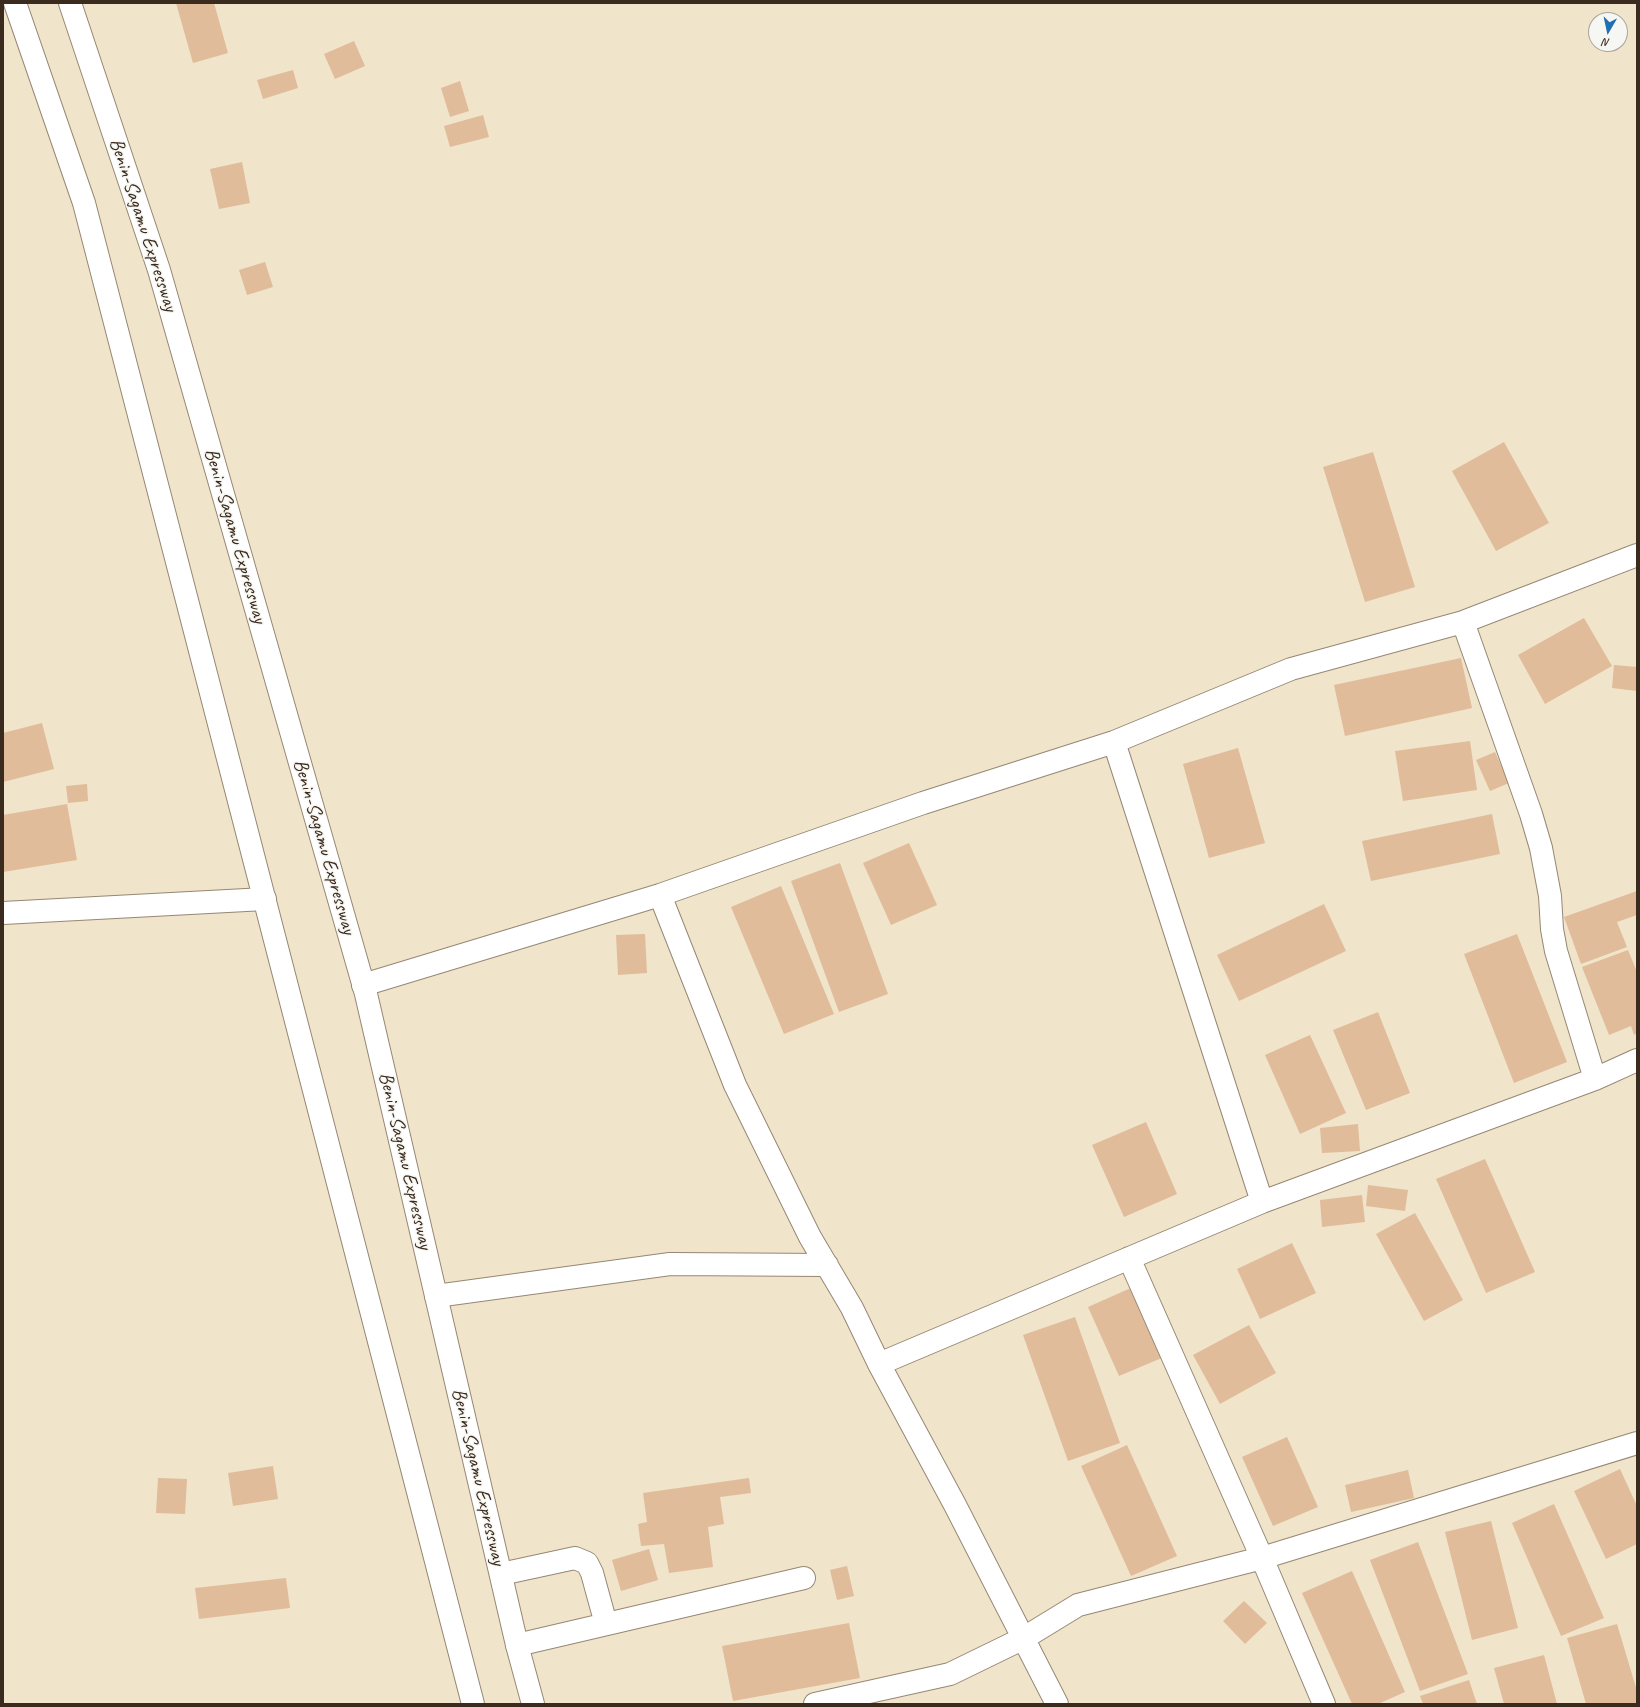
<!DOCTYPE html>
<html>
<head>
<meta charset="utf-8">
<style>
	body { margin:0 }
	#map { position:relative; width:1640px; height:1707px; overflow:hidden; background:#f0e4ca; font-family:Caveat,sans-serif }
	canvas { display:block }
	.frame { position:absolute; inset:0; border:4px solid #3b2a1e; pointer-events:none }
	.north { position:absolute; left:1588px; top:12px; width:40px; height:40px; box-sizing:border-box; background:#f6f6f2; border:1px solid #aba49d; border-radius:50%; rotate:189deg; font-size:11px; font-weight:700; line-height:16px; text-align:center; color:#3b2a1e }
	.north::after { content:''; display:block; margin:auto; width:14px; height:18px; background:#1f6fb2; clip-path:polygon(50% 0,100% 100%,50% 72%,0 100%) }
</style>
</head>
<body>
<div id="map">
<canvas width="1640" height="1707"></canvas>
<div class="frame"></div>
<div class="north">N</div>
</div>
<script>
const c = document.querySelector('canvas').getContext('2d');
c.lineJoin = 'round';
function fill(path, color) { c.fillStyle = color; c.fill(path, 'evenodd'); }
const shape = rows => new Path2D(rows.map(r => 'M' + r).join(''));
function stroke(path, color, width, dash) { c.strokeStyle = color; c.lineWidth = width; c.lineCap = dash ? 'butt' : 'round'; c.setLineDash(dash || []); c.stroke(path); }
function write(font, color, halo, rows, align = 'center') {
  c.font = font + ' Caveat,sans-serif'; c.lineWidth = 3; c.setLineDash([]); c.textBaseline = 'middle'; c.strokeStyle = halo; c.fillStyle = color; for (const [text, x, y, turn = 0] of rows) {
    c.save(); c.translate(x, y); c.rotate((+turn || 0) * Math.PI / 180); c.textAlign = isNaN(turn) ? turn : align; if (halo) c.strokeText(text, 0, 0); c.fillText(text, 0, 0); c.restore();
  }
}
fill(shape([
	[176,3,214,3,228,53,193,63],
	[354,41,365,66,335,79,324,54],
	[293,70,298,88,263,99,257,80],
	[460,81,469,111,450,117,441,88],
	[483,115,489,137,450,147,444,126],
	[242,162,250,203,219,209,210,169],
	[265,262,273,287,247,295,239,270],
	[1504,442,1549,523,1496,551,1452,471],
	[1373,452,1415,587,1365,602,1323,467],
	[1584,618,1612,666,1545,704,1518,655],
	[1461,658,1472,708,1345,736,1334,685],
	[1614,665,1637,667,1637,691,1612,688],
	[42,723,54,769,3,782,3,733],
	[1470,741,1477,790,1403,801,1395,751],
	[1238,748,1265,843,1209,858,1183,764],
	[1495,752,1509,783,1490,791,1476,760],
	[87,784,88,801,68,803,66,786],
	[67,804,77,860,3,872,3,815],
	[1492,814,1500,854,1371,881,1362,841],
	[909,843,937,905,891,925,863,863],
	[840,863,888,994,839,1012,791,881],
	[781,886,834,1014,784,1034,731,907],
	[1637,891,1637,915,1617,922,1627,947,1581,964,1564,917],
	[1324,904,1346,951,1239,1001,1217,955],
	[645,934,647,973,618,975,616,935],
	[1517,934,1567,1062,1514,1083,1464,954],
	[1628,950,1637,972,1637,1033,1634,1035,1631,1026,1609,1035,1582,967],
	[1378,1012,1410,1093,1366,1110,1333,1030],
	[1310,1035,1346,1113,1300,1134,1265,1055],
	[1146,1122,1177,1194,1124,1217,1092,1145],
	[1358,1124,1360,1151,1322,1153,1320,1128],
	[1485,1159,1535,1272,1486,1293,1436,1179],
	[1368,1185,1408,1190,1405,1211,1366,1206],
	[1362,1195,1365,1222,1322,1227,1320,1200],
	[1415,1213,1463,1300,1424,1321,1376,1234],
	[1292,1243,1316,1293,1260,1319,1237,1269],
	[1133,1287,1164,1357,1119,1376,1088,1307],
	[1075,1317,1120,1443,1068,1461,1023,1335],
	[1249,1325,1276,1373,1220,1404,1193,1355],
	[1287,1437,1318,1507,1273,1526,1242,1457],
	[1127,1445,1177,1556,1131,1576,1081,1466],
	[273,1466,278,1499,233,1506,228,1473],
	[1620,1469,1637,1506,1637,1544,1606,1559,1574,1491],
	[1408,1470,1414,1498,1351,1512,1345,1485],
	[158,1478,187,1479,185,1514,156,1513],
	[749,1478,751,1493,720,1497,724,1524,708,1527,713,1567,669,1573,664,1544,641,1546,638,1524,647,1522,643,1493],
	[1554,1504,1604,1618,1561,1636,1512,1523],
	[1491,1521,1518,1628,1472,1640,1445,1532],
	[1418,1542,1468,1674,1420,1691,1370,1560],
	[649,1549,658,1580,621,1591,612,1560],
	[847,1566,854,1596,837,1600,830,1570],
	[1352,1571,1405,1692,1378,1704,1352,1704,1302,1593],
	[286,1578,290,1608,199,1619,195,1588],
	[1244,1601,1267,1623,1245,1644,1223,1621],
	[849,1623,860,1678,733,1701,722,1646],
	[1617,1624,1637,1691,1637,1704,1586,1704,1567,1638],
	[1544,1655,1557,1704,1504,1704,1494,1668],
	[1469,1680,1477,1704,1423,1704,1420,1696]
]), '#e0bc9a');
const minor = shape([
	[1463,622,1531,814,1541,848,1550,896,1552,929,1556,951,1595,1079],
	[1114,742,1262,1202],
	[660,895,735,1085,810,1237,852,1308,879,1364,955,1505,1057,1704],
	[3,913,265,899],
	[363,985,660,895,923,803,1114,742,1291,669,1463,622,1637,555],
	[1129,1258,1262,1558,1324,1704],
	[436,1296,670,1264,827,1265],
	[879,1364,1262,1202,1595,1079,1637,1060],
	[501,1574,575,1558,587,1563,592,1573,606,1624],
	[517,1645,804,1578],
	[815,1704,950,1674,1024,1638,1078,1605,1262,1558,1637,1443]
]);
const highway = shape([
	[15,3,84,203,473,1704],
	[70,3,159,270,366,994,517,1645,533,1704]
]);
stroke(minor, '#968774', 24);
stroke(highway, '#968774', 24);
stroke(minor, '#fff', 22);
stroke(highway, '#fff', 22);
write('20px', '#3b2a1e', '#f6f6f2', [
	["Benin-Sagamu Expressway",143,225,72],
	["Benin-Sagamu Expressway",235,536,74],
	["Benin-Sagamu Expressway",324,847,74],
	["Benin-Sagamu Expressway",405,1161,77],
	["Benin-Sagamu Expressway",478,1477,77]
]);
</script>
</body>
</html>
